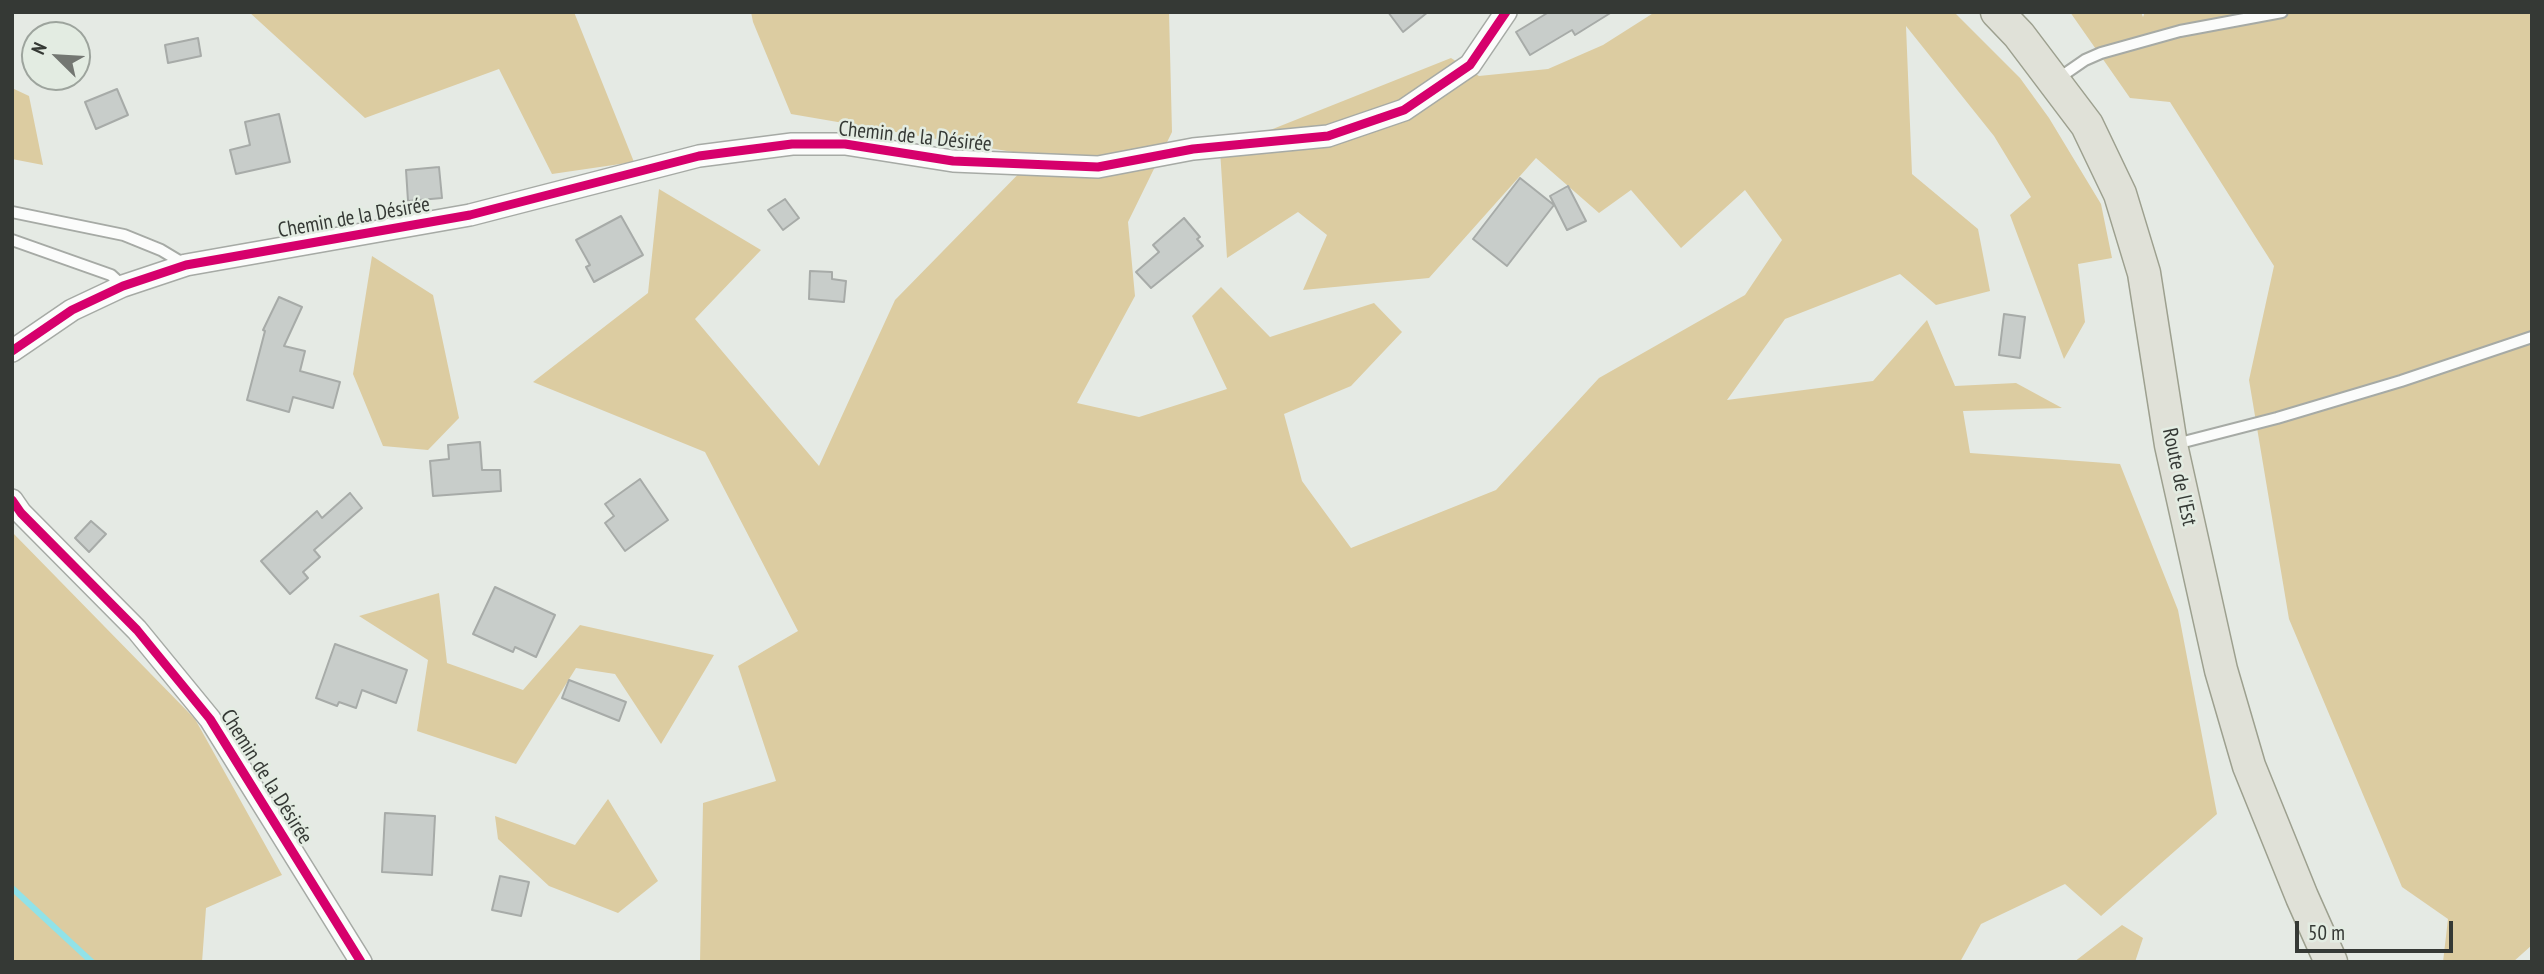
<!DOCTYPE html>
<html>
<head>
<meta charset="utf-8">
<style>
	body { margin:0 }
	#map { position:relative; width:2544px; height:974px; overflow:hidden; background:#e5eae4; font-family:"PT Sans Narrow",sans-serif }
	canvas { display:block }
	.frame { position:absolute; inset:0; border:14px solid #353935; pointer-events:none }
	.north { position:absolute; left:21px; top:21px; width:70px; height:70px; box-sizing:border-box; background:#e3ece2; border:2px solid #9da49d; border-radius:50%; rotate:294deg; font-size:19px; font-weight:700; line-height:28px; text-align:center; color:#353935 }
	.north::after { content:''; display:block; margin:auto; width:24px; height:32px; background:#737772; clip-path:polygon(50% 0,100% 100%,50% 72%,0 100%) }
	.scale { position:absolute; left:2295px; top:921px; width:158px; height:32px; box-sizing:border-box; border:4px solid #353935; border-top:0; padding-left:9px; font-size:21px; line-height:24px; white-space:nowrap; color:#353935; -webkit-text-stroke:5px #e3ece2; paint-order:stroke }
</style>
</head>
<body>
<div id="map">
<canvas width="2544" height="974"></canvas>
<div class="frame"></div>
<div class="north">N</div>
<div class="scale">50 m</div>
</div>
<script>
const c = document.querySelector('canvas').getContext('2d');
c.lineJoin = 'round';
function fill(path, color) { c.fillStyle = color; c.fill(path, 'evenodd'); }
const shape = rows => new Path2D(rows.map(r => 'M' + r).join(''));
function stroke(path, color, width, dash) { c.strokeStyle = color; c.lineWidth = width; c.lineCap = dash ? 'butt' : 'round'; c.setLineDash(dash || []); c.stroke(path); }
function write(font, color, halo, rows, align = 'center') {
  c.font = font + ' "PT Sans Narrow",sans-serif'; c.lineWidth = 5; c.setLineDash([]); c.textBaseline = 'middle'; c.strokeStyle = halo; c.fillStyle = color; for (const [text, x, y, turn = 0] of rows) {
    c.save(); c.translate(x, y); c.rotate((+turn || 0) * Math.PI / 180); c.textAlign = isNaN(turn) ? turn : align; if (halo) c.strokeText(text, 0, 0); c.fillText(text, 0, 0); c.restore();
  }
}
fill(shape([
	[249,12,574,12,634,162,552,174,499,69,365,118],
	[751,12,1169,12,1172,132,1128,222,1135,296,1077,403,1139,417,1227,389,1192,316,1221,287,1270,337,1374,303,1402,332,1351,386,1284,414,1302,481,1351,548,1496,490,1599,378,1745,295,1782,240,1745,190,1681,248,1631,190,1599,213,1536,158,1429,278,1303,290,1327,235,1298,212,1227,258,1220,150,1451,58,1479,76,1548,69,1603,45,1655,12,1954,12,2020,78,2049,118,2101,204,2112,258,2078,264,2085,322,2064,359,2010,215,2031,197,1994,136,1906,26,1912,174,1978,229,1990,291,1936,305,1900,274,1785,319,1727,400,1873,381,1927,320,1955,386,2016,383,2062,408,1963,411,1970,453,2120,464,2178,610,2217,814,2101,916,2065,884,1981,924,1960,962,700,962,703,803,776,781,738,666,798,631,705,452,533,382,648,293,659,189,761,250,695,319,819,466,895,300,1036,156,791,114,753,22],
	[2070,12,2141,12,2143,17,2145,12,2532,12,2532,945,2513,962,2443,962,2448,919,2402,887,2289,619,2249,380,2274,266,2170,102,2130,98],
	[12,88,29,96,43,165,12,159],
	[372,256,433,295,459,418,428,450,383,446,353,374],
	[12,532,195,719,282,875,206,908,202,962,12,962],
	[439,593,447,663,523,690,580,625,714,655,661,744,615,674,576,668,516,764,417,731,428,660,359,616],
	[608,799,658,881,618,913,549,886,498,839,495,816,575,845],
	[2122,925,2143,938,2135,962,2074,962]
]), '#dccca1');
stroke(shape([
	[12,888,92,962]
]), '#91e2e8', 6);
const building = shape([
	[1388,12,1428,12,1403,32,1388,12],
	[1549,12,1612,12,1575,35,1572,30,1530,55,1516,32,1549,12],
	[198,38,201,56,168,63,165,45,198,38],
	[117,89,128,115,96,129,85,102,117,89],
	[279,114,290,162,236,174,230,150,250,145,245,122,279,114],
	[439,167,442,198,408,201,406,170,439,167],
	[1520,178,1554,205,1507,266,1473,239,1520,178],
	[1568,186,1586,221,1567,230,1550,196,1568,186],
	[785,199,799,218,783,230,768,210,785,199],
	[621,216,643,255,594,282,586,267,590,265,576,240,621,216],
	[1184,218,1200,237,1197,239,1203,246,1151,288,1136,272,1159,252,1153,245,1184,218],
	[810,271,832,272,832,279,846,281,844,302,809,299,810,271],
	[279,297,302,307,284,346,305,351,300,371,340,382,333,408,293,397,289,412,247,400,265,331,263,330,279,297],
	[2004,314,2025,317,2020,358,1999,355,2004,314],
	[480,442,482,470,500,470,501,491,433,496,430,461,449,459,448,445,480,442],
	[640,479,668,520,625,551,605,523,614,516,605,504,640,479],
	[350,493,362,508,314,550,320,557,303,572,308,578,290,594,261,561,317,511,322,518,350,493],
	[91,521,106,534,89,552,75,538,91,521],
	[495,587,555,615,536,657,515,647,513,652,473,634,495,587],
	[335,644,407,670,396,703,362,690,356,708,339,702,337,706,316,698,335,644],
	[569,680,626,702,619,721,562,698,569,680],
	[385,813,435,816,432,875,382,872,385,813],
	[500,876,529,882,521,916,492,910,500,876]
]);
fill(building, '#c8cdca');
stroke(building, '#a7aba8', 2);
const service = shape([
	[2056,80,2085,60,2101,53,2180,31,2282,12],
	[12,212,124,235,161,250,186,265],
	[12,240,111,275,123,286],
	[2172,445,2277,418,2401,381,2532,337]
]);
const minor = shape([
	[12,351,72,310,123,286,186,265,470,215,699,156,792,144,845,144,953,161,1098,167,1193,149,1328,136,1404,110,1470,65,1506,12],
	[12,500,21,513,137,630,210,719,361,962]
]);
const primary = shape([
	[1997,12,2019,35,2087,125,2120,194,2144,273,2171,445,2221,670,2249,766,2302,897,2331,962]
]);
stroke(service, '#a6aaa5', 14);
stroke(minor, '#a6aaa5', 24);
stroke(primary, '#9da08f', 35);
stroke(service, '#fbfcfb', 10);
stroke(minor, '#fbfcfb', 21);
stroke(primary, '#e0e1d8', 32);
stroke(shape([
	[12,351,72,310,123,286,186,265,470,215,699,156,792,144,845,144,953,161,1098,167,1193,149,1328,136,1404,110,1470,65,1506,12],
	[12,500,21,513,137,630,210,719,361,962]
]), '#d6006c', 9);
write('21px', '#353935', '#e3ece2', [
	["Chemin de la Désirée",915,137,6],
	["Chemin de la Désirée",354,218,-10],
	["Route de l'Est",2179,477,78],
	["Chemin de la Désirée",266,777,58]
]);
</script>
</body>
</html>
